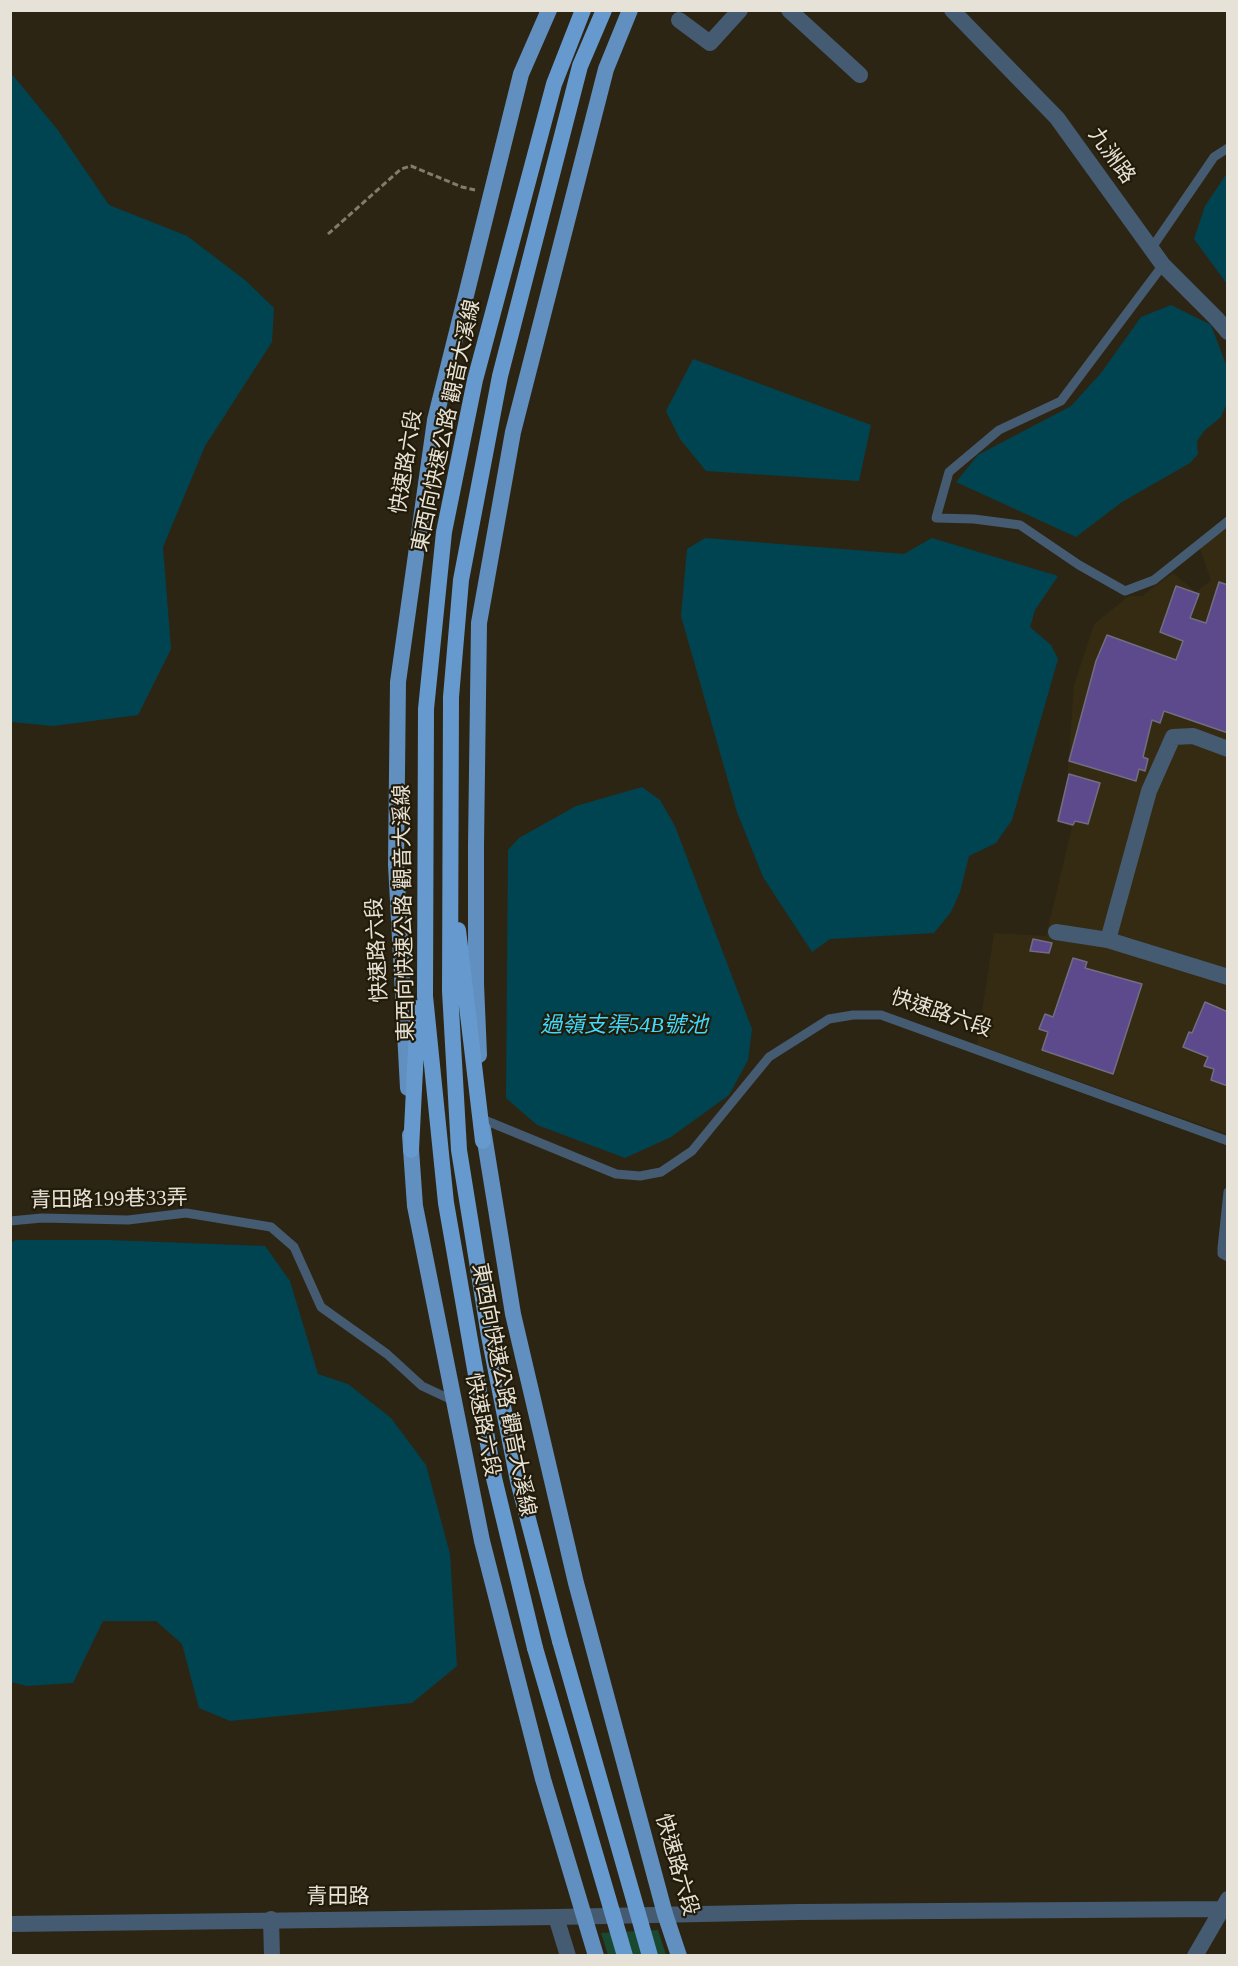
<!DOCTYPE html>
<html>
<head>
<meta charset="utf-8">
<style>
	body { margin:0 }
	#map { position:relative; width:1238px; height:1966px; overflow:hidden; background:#2c2513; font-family:"Times New Roman",serif }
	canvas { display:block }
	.frame { position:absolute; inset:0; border:12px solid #e7e2d7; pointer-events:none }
</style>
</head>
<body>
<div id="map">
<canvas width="1238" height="1966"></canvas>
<div class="frame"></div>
</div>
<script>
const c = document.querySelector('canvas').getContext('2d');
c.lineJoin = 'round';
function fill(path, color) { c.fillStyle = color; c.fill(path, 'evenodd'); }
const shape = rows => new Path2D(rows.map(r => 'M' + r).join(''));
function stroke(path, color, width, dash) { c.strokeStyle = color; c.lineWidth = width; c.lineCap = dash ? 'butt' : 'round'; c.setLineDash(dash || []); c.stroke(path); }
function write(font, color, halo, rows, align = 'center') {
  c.font = font + ' "Times New Roman","Noto Sans TC",serif'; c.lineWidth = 4.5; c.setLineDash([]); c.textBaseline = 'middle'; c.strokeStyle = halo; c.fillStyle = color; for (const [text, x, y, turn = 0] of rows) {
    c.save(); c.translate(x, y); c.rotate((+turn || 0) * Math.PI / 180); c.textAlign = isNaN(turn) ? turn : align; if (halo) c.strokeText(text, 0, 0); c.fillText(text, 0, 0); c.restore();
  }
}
fill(shape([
	[1227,525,1227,1134,977,1045,994,933,1046,936,1072,827,1056,821,1067,781,1074,685,1094,624,1129,596,1142,596,1173,573,1196,592,1211,580,1200,549]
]), '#352b12');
fill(shape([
	[658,1930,666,1955,608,1955,601,1933]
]), '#194930');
fill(shape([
	[11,73,57,129,109,205,187,236,245,280,274,308,272,342,205,446,163,547,171,649,138,715,53,726,11,722],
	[1227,173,1227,284,1194,239,1205,206],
	[1171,305,1211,325,1227,367,1227,403,1221,417,1204,431,1197,441,1198,454,1190,463,1122,502,1076,537,956,482,978,455,1071,406,1101,373,1141,317],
	[693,359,871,425,859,481,706,471,680,439,666,411],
	[705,538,904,554,932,538,1058,576,1035,610,1030,627,1051,645,1058,659,1012,820,996,843,969,856,960,892,951,912,934,933,830,939,812,952,763,877,737,812,681,616,687,549],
	[642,787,660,800,675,826,752,1029,748,1060,729,1095,671,1137,625,1158,537,1125,506,1098,508,850,519,838,576,806],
	[16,1240,107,1240,265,1246,290,1281,318,1374,348,1384,391,1418,426,1465,450,1554,457,1666,412,1703,230,1721,199,1708,182,1644,156,1621,103,1621,73,1683,27,1686,11,1682,10,1243]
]), '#014451');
const building = shape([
	[1219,582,1228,585,1228,733,1164,711,1160,723,1152,720,1143,757,1148,759,1145,771,1139,769,1136,781,1069,761,1096,661,1107,635,1176,660,1183,641,1160,632,1176,586,1199,594,1190,618,1206,623,1219,582],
	[1069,774,1100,783,1088,824,1075,821,1073,825,1058,821,1069,774],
	[1033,939,1052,943,1049,953,1030,951,1033,939],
	[1073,958,1087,962,1085,968,1142,984,1113,1074,1042,1050,1048,1032,1039,1029,1045,1014,1053,1017,1073,958],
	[1205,1002,1228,1012,1228,1086,1211,1080,1214,1069,1204,1066,1208,1057,1183,1047,1189,1032,1192,1033,1205,1002]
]);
fill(building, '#5c4a8c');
stroke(building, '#716d82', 1.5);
stroke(shape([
	[328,234,401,169,411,166,462,187,475,190]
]), '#827c6d', 3, [6, 3]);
stroke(shape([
	[1151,249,1214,157,1228,148],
	[1163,265,1061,401,999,430,949,472,936,518,974,519,1020,525,1079,565,1125,591,1154,580,1228,521],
	[482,1119,616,1174,640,1176,661,1172,692,1151,769,1057,829,1019,853,1015,881,1015,1228,1141],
	[1228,1192,1222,1248,1222,1254,1228,1257],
	[10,1221,42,1218,128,1220,186,1213,271,1227,294,1247,321,1307,387,1354,422,1386,454,1401]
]), '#455b72', 9);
stroke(shape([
	[789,10,860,75],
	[952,10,1057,118,1163,265,1217,319,1228,332],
	[679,20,710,43,740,10],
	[1056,932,1108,940,1228,977],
	[1108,940,1149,791,1173,737,1193,736,1228,749],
	[556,1917,568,1956],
	[271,1919,272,1956]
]), '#455b72', 16);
stroke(shape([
	[10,1924,556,1917,799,1912,1221,1909],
	[1195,1956,1228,1899]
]), '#455b72', 16);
stroke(shape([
	[479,1055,476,984,476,845,479,623,513,432,606,69,630,10],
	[408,1088,396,864,398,682,435,420,521,74,549,10],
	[483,1129,513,1314,576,1583,665,1914,679,1956],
	[410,1135,415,1206,482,1541,543,1779,596,1956]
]), '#618fbf', 16);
stroke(shape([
	[458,930,483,1141],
	[411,1150,418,1008],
	[560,1641,518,1481,489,1336,459,1150,450,991,451,697,461,580,500,376,580,66,604,10],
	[535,1648,494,1478,446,1203,425,996,426,709,444,532,475,380,554,84,583,10]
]), '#6699ce', 16);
stroke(shape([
	[560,1641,650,1956],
	[535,1648,625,1956]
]), '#6699ce', 16);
write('21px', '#e7e2d7', '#221b09', [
	["九洲路",1111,156,54],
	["東西向快速公路 觀音大溪線",447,426,-78],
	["快速路六段",407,462,-81],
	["東西向快速公路 觀音大溪線",405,913,-91],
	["快速路六段",378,950,-93],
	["快速路六段",941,1014,19],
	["青田路199巷33弄",109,1200,-1],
	["東西向快速公路 觀音大溪線",503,1390,79],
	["快速路六段",482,1425,79],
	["快速路六段",676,1865,74],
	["青田路",338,1897]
]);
write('italic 22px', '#3cdbff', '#221b09', [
	["過嶺支渠54B號池",624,1026]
]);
</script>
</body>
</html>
